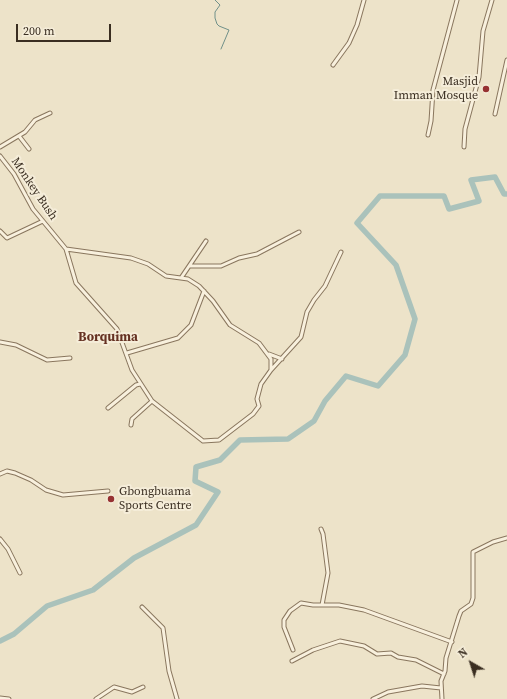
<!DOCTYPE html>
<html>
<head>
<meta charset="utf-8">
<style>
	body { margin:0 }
	#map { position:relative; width:507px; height:699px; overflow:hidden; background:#ede3c9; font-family:"Source Serif 4",serif }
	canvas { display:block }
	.north { position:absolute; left:451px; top:643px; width:40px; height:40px; -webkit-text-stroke:3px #f5edd9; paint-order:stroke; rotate:321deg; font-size:11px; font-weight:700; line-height:16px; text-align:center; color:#3a2e21 }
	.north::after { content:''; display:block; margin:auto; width:14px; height:18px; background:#3a2e21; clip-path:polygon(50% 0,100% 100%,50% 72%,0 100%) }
	.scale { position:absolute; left:16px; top:24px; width:95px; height:18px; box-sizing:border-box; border:2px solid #3a2e21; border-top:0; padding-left:5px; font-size:12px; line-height:14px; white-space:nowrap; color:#3a2e21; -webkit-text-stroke:3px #f5edd9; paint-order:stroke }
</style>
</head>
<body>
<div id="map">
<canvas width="507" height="699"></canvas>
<div class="north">N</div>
<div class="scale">200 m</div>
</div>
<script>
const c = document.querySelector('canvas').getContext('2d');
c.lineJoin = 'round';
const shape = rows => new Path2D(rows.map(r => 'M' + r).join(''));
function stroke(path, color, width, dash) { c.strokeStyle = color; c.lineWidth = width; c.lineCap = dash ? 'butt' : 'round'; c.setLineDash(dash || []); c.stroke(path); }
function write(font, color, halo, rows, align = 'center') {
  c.font = font + ' "Source Serif 4",serif'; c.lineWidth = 4; c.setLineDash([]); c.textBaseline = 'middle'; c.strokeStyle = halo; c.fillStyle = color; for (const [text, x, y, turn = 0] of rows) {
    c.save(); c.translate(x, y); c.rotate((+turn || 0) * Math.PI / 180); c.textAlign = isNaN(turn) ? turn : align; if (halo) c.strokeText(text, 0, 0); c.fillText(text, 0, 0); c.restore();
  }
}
stroke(shape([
	[215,0,220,5,215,12,215,18,217,24,219,26,229,30,221,49]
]), '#709089', 1);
stroke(shape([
	[0,641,14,634,47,606,93,590,134,558,196,525,218,492,195,481,196,467,220,460,240,440,288,439,314,421,325,401,346,376,378,386,405,355,415,319,396,265,357,223,380,196,444,196,449,209,479,201,471,180,495,177,504,194,507,194]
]), '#aac2bb', 5.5);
const street = shape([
	[333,65,349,43,357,25,364,0],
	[495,114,507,60],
	[428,135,431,121,433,90,457,0],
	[19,136,29,149],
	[0,147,25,132,35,120,50,113],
	[464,147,465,129,479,77,483,31,492,0],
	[0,156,14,174,33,209,66,249,76,283,117,329,132,370,152,401,203,441,219,440,253,414,259,406,257,399,261,384,271,370,271,359,259,343,230,325,213,301,199,286,188,279,166,276,148,264,131,258,66,249],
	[0,231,7,238,43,221],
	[190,266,221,266,239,258,257,254,299,232],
	[181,278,206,241],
	[0,342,16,345,47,360,70,358],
	[127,353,178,338,191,325,204,291],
	[269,354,282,359],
	[271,370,301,337,307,312,314,300,325,286,341,252],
	[108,408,136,385,140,384],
	[131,425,132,419,152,401],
	[0,474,7,471,15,473,31,480,46,490,63,495,108,491],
	[321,529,323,534,328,573,322,605],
	[0,539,8,549,20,573],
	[142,607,163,628,169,671,177,699],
	[293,650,284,627,284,620,290,611,301,603,313,605,339,605,364,610,452,642],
	[292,661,313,650,340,641,364,646,377,654,391,653,398,657,416,660,444,674],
	[0,698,9,699],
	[96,699,114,687,132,692,143,687],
	[373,699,388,692,422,686,441,688],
	[442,699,441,681,445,671,446,658,459,616,461,611,471,604,473,598,473,552,493,542,507,538]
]);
stroke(street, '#89765e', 5);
stroke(street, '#f8f0dd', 3);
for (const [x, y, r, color] of [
	[486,89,4,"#963131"],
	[111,499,4,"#963131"]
]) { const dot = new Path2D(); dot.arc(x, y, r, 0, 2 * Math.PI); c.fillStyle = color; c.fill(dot); stroke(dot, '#f5edd9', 1.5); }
write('12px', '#3a2e21', '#f5edd9', [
	["Masjid",478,82],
	["Imman Mosque",478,96],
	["Gbongbuama",119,492,"left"],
	["Sports Centre",119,506,"left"]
], 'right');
write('12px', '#3a2e21', '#f5edd9', [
	["Monkey Bush",34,189,56]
]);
write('bold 13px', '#653122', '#f5edd9', [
	["Borquima",108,338]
]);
</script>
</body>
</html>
